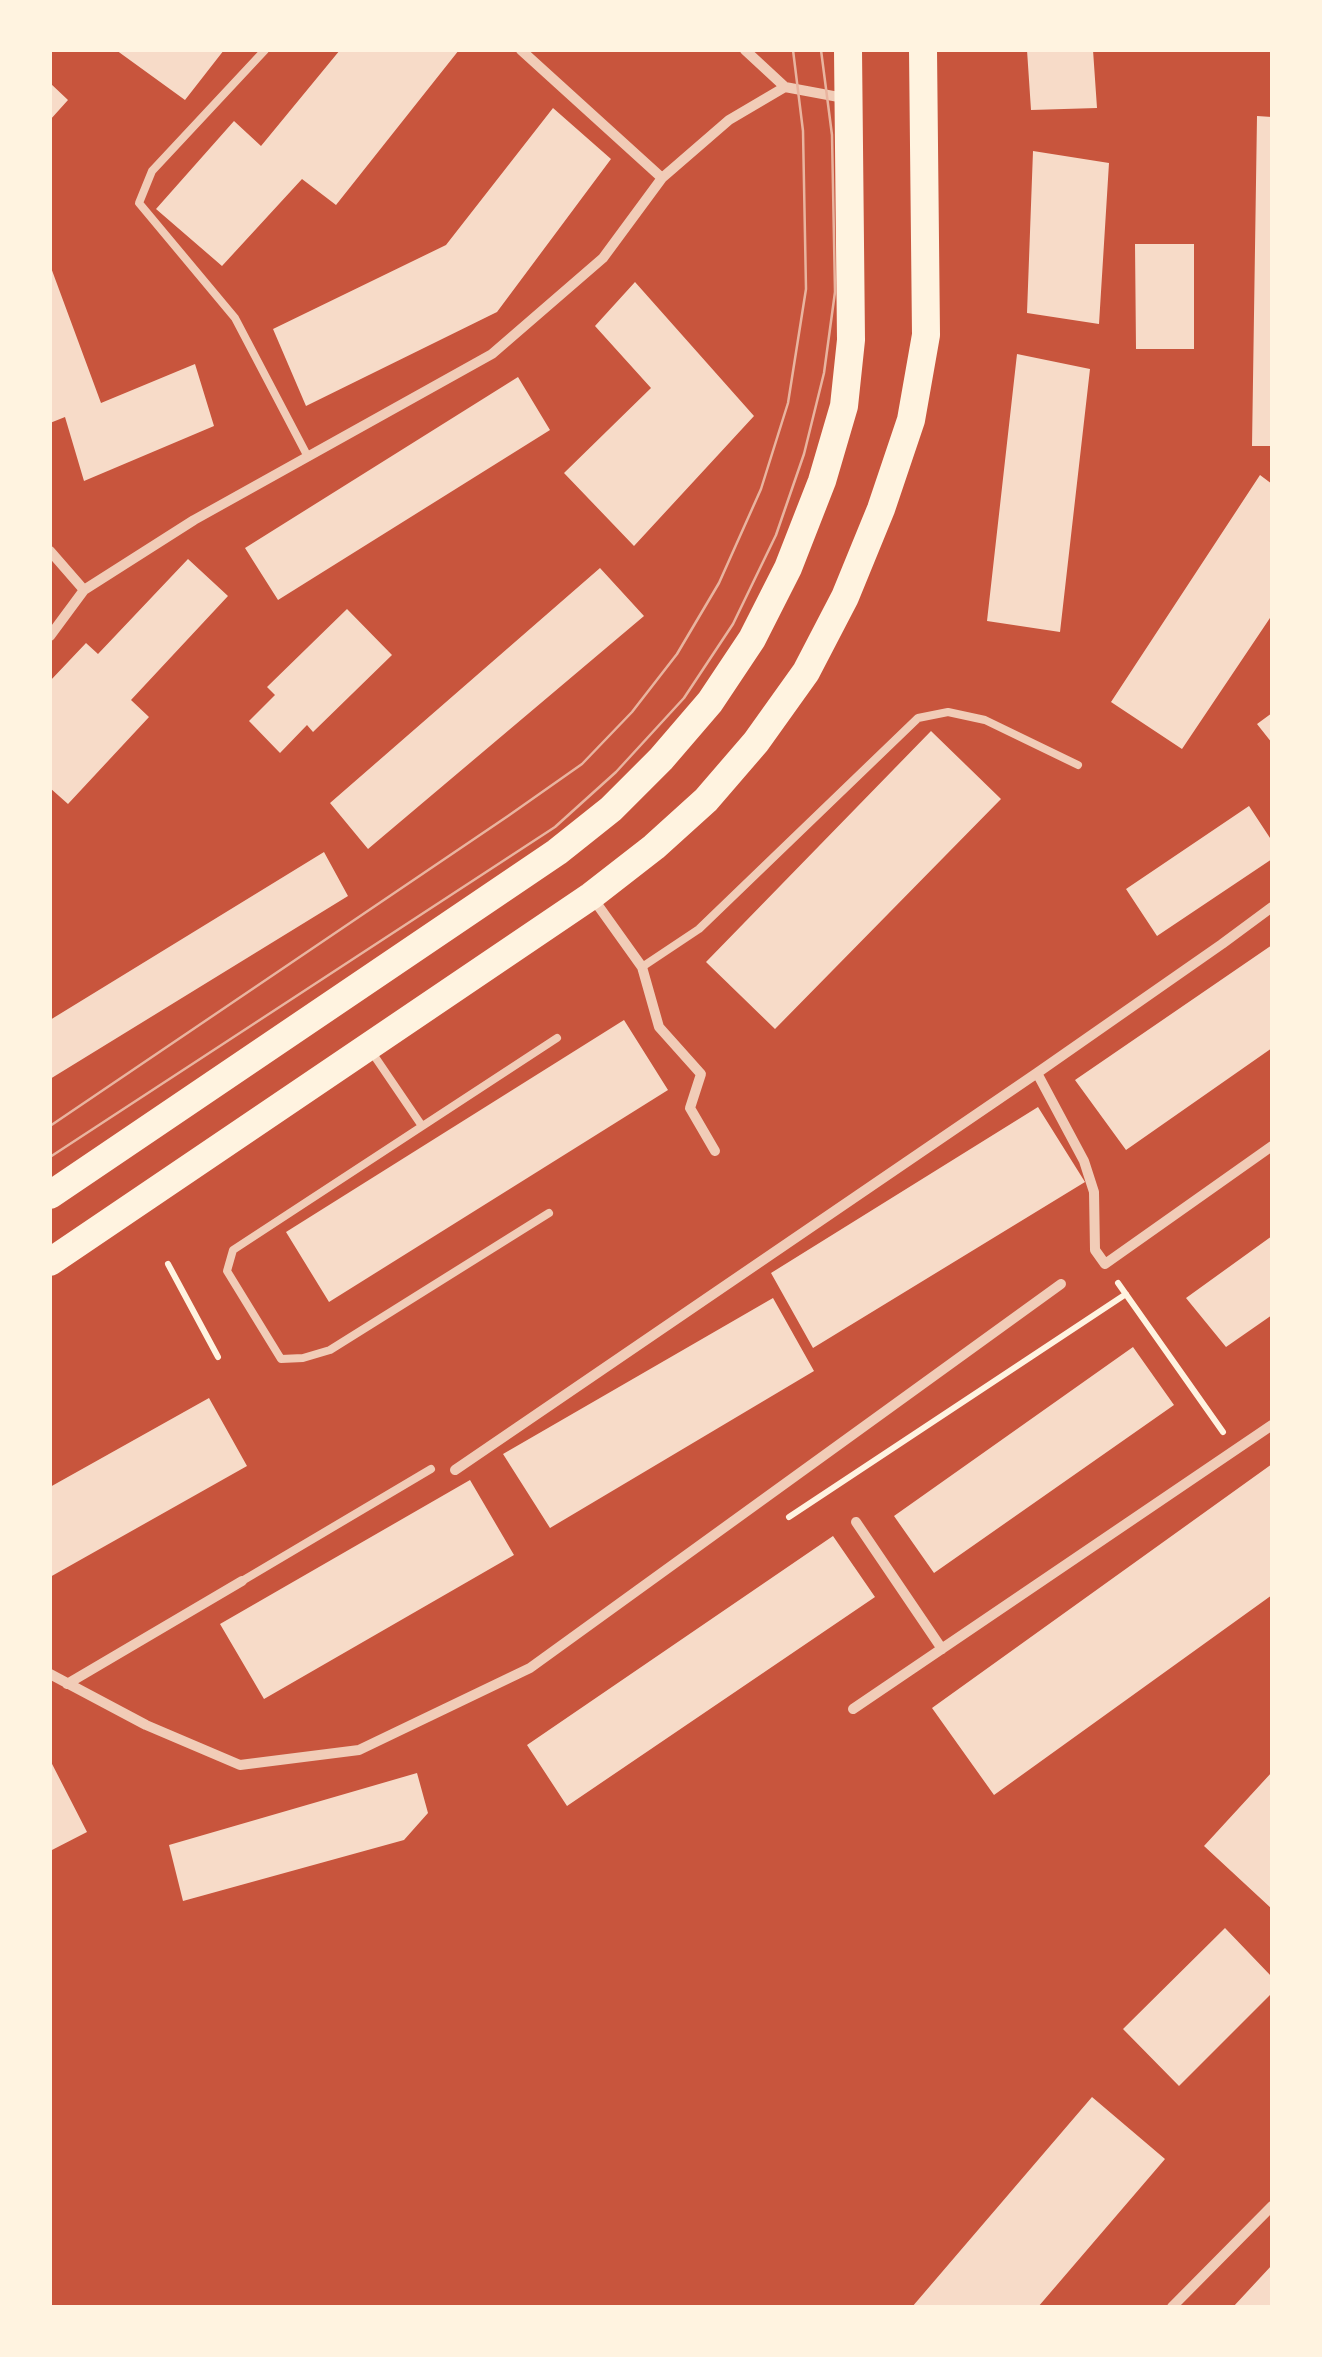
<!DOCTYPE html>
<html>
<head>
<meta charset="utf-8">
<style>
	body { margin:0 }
	#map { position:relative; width:1322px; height:2357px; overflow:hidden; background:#c8553d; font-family:"Roboto Condensed",sans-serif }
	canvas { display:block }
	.frame { position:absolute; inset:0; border:52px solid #fff3e0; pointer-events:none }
</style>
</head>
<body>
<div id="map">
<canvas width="1322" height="2357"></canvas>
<div class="frame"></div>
</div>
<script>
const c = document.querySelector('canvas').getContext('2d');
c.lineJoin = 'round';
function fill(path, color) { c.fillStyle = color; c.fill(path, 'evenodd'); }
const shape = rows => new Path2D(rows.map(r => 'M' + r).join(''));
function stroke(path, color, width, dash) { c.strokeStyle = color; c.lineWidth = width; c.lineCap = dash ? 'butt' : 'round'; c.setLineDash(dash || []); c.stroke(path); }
fill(shape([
	[116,50,224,50,185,100],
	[340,50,459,50,336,205,302,179,222,266,156,209,234,121,261,146],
	[1027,50,1093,50,1097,108,1031,110],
	[50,83,68,100,50,120],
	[553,108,611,159,497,312,306,406,273,329,446,245],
	[1257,116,1272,117,1272,446,1252,446],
	[1033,151,1109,163,1099,324,1027,313],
	[1135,244,1194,244,1194,349,1136,349],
	[50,265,101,403,195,364,214,426,84,481,65,417,50,423],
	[635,282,754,416,634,546,564,473,651,388,595,326],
	[1017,354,1090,369,1060,632,987,621],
	[518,377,550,430,278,600,245,548],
	[1260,475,1272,484,1272,615,1182,749,1111,702],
	[188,559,228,596,131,700,149,717,68,804,50,788,50,681,86,643,98,654],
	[600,568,644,616,368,849,330,803],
	[347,609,392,655,313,732,307,725,280,753,249,721,275,695,267,687],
	[1272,713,1272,743,1257,724],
	[931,731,1001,799,775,1029,706,962],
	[1249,806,1272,841,1272,859,1157,936,1126,889],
	[324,852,348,896,50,1079,50,1020],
	[1272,945,1272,1048,1126,1150,1075,1080],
	[624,1020,668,1090,329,1302,286,1232],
	[1038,1107,1085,1182,813,1348,771,1273],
	[1272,1236,1272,1315,1226,1347,1186,1298],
	[773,1298,814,1371,550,1528,503,1454],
	[1133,1347,1174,1405,934,1573,894,1516],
	[209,1398,247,1466,50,1577,50,1487],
	[1272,1464,1272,1595,994,1795,932,1708],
	[470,1480,514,1555,264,1699,220,1624],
	[833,1536,875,1597,567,1806,527,1745],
	[50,1760,87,1832,50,1851],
	[1272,1772,1272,1909,1204,1846],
	[417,1773,428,1813,404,1840,183,1901,169,1845],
	[1225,1928,1272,1977,1272,1993,1179,2086,1123,2029],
	[1092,2097,1165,2159,1038,2307,912,2307],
	[1272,2265,1272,2307,1233,2307]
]), '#f7dbc8');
stroke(shape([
	[168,1264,218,1357],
	[1118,1283,1223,1432],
	[789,1517,1126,1294]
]), '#fff3e0', 6);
stroke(shape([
	[265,50,152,171,139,203,235,318,308,457],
	[642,967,699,929,918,718,948,712,985,720,1078,765],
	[371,1051,422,1126],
	[549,1213,330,1350,303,1358,281,1359,227,1271,233,1250,557,1038],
	[242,1581,431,1469]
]), '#f1ccb7', 8);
stroke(shape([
	[521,50,662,178],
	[745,50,785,87],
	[50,551,84,590],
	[50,636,84,590,194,520,492,354,603,258,662,178,729,120,785,87,844,98],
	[592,897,642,967,659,1027,701,1074,690,1108,715,1151],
	[1037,1073,1084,1161,1094,1192,1095,1250,1105,1264,1272,1146],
	[455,1470,1037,1073,1222,944,1272,907],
	[856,1522,942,1649],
	[50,1674,146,1725,240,1765,359,1750,530,1668,1061,1284],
	[67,1684,242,1581],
	[853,1709,1272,1425],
	[1172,2307,1272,2206]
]), '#f1ccb7', 10);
stroke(shape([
	[50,1195,557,852,611,809,661,759,710,702,752,639,788,568,822,481,844,406,851,340,848,50],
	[50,1262,591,896,654,847,706,800,756,742,806,672,845,597,881,509,911,420,926,335,923,50]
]), '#fff3e0', 28);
stroke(shape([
	[50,1126,508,816,582,764,632,712,677,654,719,583,761,489,788,403,806,289,803,131,793,50],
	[50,1157,555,827,616,772,684,698,733,624,776,535,804,454,824,373,835,292,832,135,821,50]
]), '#e9b49f', 2.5);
</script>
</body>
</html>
